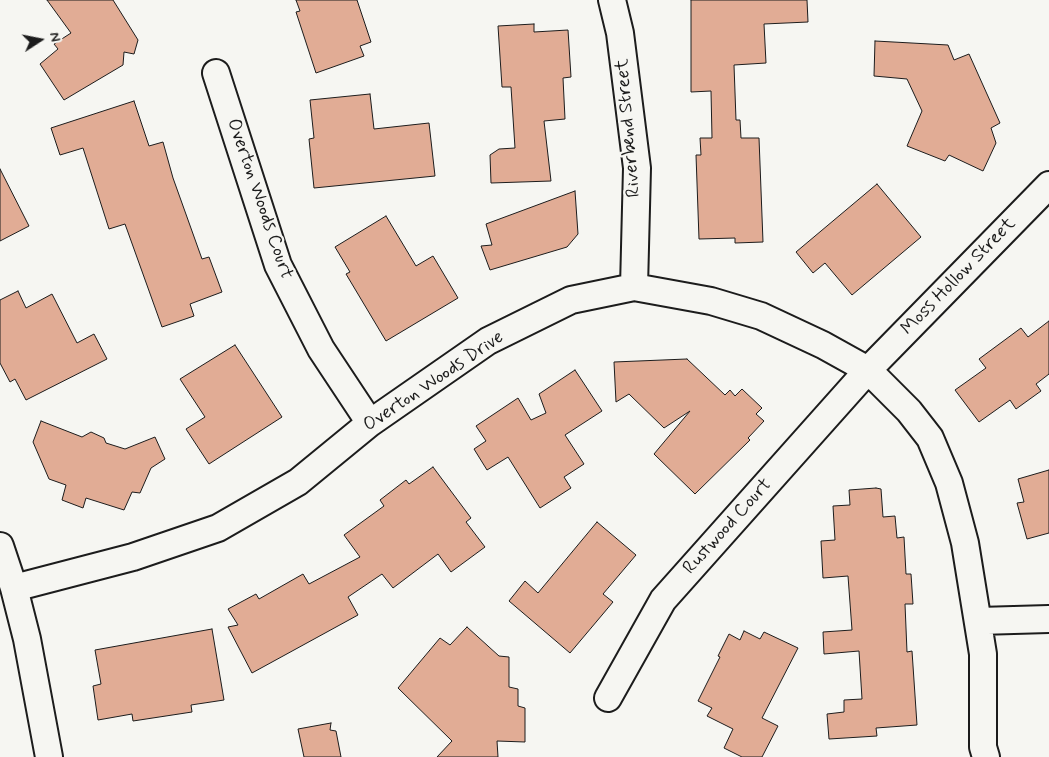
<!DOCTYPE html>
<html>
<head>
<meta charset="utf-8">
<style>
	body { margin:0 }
	#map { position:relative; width:1049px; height:757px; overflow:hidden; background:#f6f6f2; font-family:Mynerve,sans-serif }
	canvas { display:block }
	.north { position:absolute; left:15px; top:15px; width:50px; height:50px; -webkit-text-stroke:4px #f6f6f2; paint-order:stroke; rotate:79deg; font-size:14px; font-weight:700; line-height:20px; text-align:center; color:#1c1c1c }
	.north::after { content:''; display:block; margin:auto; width:18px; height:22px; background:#1c1c1c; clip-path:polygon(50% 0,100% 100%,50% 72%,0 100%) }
</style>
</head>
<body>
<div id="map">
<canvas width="1049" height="757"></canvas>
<div class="north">N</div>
</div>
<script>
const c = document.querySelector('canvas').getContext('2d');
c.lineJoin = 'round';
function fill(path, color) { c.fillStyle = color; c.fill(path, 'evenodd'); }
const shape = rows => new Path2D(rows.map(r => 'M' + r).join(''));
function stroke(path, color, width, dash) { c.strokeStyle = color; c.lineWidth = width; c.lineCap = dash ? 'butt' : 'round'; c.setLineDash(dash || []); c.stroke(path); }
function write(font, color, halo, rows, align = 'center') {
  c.font = font + ' Mynerve,sans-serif'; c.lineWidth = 4.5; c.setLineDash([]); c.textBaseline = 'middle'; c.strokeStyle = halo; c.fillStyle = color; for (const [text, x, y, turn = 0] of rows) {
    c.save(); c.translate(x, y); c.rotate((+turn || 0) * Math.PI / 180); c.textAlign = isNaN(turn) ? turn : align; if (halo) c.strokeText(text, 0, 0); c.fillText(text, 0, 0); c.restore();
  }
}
const building = shape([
	[47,0,113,0,138,40,134,54,124,52,123,65,64,100,40,64,58,49,54,44,71,33,47,0],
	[296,0,357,0,371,42,360,46,364,56,316,73,296,12,300,11,296,0],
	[691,0,807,0,808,22,764,24,766,63,734,65,736,120,740,120,741,138,759,138,763,242,735,243,735,238,699,239,696,155,701,155,700,138,712,138,711,91,691,92,691,0],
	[534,24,534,32,568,30,571,77,563,78,565,119,544,121,551,181,491,183,490,155,499,149,515,148,511,87,502,87,498,26,534,24],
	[875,41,948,45,954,60,969,54,1000,123,991,128,996,143,983,171,949,155,945,161,907,146,922,111,907,79,874,76,875,41],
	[370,94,374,129,429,123,435,176,314,188,309,139,314,138,310,100,370,94],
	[134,101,149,146,163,142,173,178,202,259,209,257,222,292,190,304,194,316,162,327,125,224,109,229,83,148,60,155,51,128,134,101],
	[0,169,29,226,0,241,0,169],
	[877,184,921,237,852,295,825,263,813,273,796,252,877,184],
	[575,191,578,234,567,247,490,270,481,246,492,245,486,224,575,191],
	[386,216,416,266,433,256,458,298,386,341,346,274,350,272,335,247,386,216],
	[18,291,26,308,52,294,77,343,94,334,107,359,26,400,15,379,10,382,0,363,0,300,18,291],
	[1049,321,1049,374,1036,384,1041,391,1016,409,1010,400,979,422,955,390,986,368,979,359,1021,328,1028,337,1049,321],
	[235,345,282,417,209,464,186,429,205,417,180,379,235,345],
	[687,359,725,395,730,390,735,396,742,389,762,408,756,414,764,421,748,438,750,440,695,494,654,454,690,411,664,428,629,394,616,402,614,362,687,359],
	[575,370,602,411,565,435,584,464,564,477,571,488,540,508,508,457,487,470,474,449,486,441,476,426,518,398,531,420,546,413,539,394,575,370],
	[41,421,82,437,91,432,104,438,106,443,125,449,155,437,165,459,151,468,140,493,132,492,124,510,86,498,83,508,62,500,66,485,49,479,33,442,41,421],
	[433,467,471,518,466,522,485,547,451,572,438,554,393,588,382,574,348,597,358,615,252,673,228,627,238,625,228,609,256,594,259,599,303,574,309,584,360,557,344,535,384,506,380,500,406,480,409,484,433,467],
	[1049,470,1049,533,1027,539,1017,503,1024,502,1018,479,1049,470],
	[876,488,881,489,883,517,895,516,897,538,904,537,906,574,911,574,913,604,905,604,907,652,912,651,917,725,876,728,877,736,829,739,827,714,844,712,844,700,862,699,859,651,824,654,823,632,852,630,848,576,823,578,821,541,835,540,833,506,850,505,849,490,876,488],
	[597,522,636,555,603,594,613,602,570,653,509,601,525,581,538,593,597,522],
	[467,627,499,656,509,657,509,687,518,689,518,706,525,708,525,742,497,741,498,757,437,757,452,741,398,688,440,638,450,645,467,627],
	[212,629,224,700,191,705,192,712,133,721,132,714,98,720,93,686,101,684,95,650,212,629],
	[744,631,760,639,764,632,798,648,762,718,778,726,762,757,742,757,724,748,733,729,707,716,712,708,698,701,720,657,718,656,729,634,740,640,744,631],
	[331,723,330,730,336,731,341,757,304,757,298,729,331,723]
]);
fill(building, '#e1ac95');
stroke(building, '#1c1c1c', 1);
const minor = shape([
	[612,0,620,33,637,168,634,287],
	[216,73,278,265,321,349,370,423],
	[0,546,14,588,27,639,49,757],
	[14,588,133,557,218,528,298,482,370,423,488,341,571,300,634,287,711,301,761,316,823,345,868,370,909,411,930,438,949,483,965,543,983,654,983,747,986,757],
	[979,621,1049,619],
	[608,698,663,600,868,370,1049,185]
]);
stroke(minor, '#1c1c1c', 30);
stroke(minor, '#f6f6f2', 26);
write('19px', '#1c1c1c', '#f6f6f2', [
	["Riverbend Street",629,128,-95],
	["Overton Woods Court",259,199,71],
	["Moss Hollow Street",959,277,-46],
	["Overton Woods Drive",434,382,-34],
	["Rustwood Court",728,527,-48]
]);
</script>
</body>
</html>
